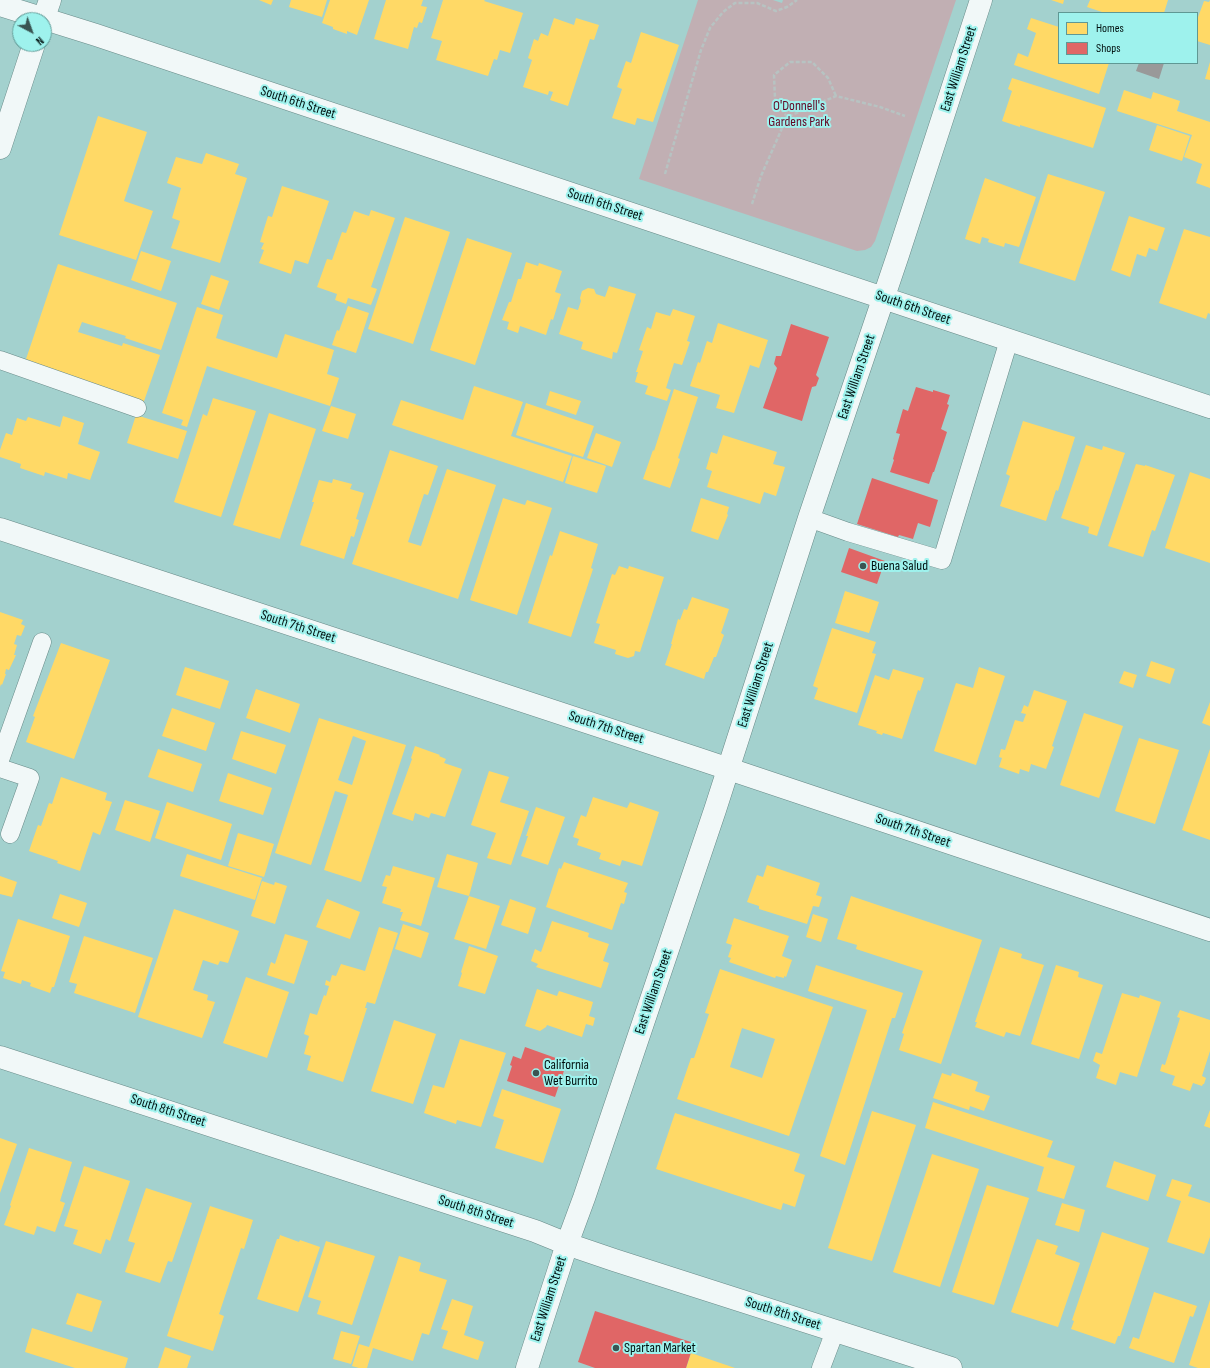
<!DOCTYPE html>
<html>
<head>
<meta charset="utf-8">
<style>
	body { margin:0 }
	#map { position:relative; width:1210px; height:1368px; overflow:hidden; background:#a3d1ce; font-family:"Sofia Sans Condensed",sans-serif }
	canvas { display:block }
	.legend { position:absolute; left:1058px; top:12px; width:140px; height:52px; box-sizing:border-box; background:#9ef2ed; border:1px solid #5f9894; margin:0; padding:5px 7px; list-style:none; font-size:12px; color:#00100f }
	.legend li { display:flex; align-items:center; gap:8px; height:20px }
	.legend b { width:20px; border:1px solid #5f9894 }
	.north { position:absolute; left:12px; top:12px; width:40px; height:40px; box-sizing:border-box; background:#9ef2ed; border:1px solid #5f9894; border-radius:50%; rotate:139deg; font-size:11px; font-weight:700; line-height:16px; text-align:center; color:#00100f }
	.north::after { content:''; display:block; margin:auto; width:14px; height:18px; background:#395452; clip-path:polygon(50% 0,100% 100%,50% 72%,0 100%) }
</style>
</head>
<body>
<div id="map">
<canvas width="1210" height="1368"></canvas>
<ul class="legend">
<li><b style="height:11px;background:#ffd966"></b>Homes</li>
<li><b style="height:11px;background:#e06666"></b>Shops</li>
</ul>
<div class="north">N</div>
</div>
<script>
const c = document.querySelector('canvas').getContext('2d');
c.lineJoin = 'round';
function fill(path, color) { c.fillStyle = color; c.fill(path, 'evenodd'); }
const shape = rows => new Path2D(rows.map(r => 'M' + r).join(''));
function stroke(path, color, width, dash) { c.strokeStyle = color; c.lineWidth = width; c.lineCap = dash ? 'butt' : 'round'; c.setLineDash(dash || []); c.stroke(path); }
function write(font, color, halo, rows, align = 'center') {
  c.font = font + ' "Sofia Sans Condensed",sans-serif'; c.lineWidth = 4; c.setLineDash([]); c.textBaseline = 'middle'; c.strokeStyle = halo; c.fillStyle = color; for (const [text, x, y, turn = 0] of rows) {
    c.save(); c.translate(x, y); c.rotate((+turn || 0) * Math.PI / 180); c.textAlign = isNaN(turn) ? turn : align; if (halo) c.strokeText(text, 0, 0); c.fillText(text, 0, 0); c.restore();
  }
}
fill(shape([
	[698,0,773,0,782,3,783,0,956,0,875,241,871,247,865,250,857,251,639,179]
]), '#c1afb3');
fill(shape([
	[259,0,273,0,271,5],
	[291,0,327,0,322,17,289,7],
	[330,0,369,0,357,35,347,31,347,34,333,29,333,27,322,23],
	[386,0,423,0,421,6,427,7,422,23,419,22,417,28,414,27,408,49,374,39],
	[443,0,485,0,484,1,523,13,510,53,500,50,497,60,494,59,488,76,436,60,442,41,431,38],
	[1051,0,1064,0,1063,4],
	[1090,0,1168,0,1164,13,1105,13,1087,7],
	[1210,0,1210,45,1197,41,1197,20,1204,1,1209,2],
	[554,18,574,25,576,18,599,25,594,40,590,39,568,106,550,100,553,92,549,91,548,95,523,87,532,60,528,58,534,39,538,41,541,33,548,36],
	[1031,18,1059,27,1059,63,1109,63,1099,94,1014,65,1018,53,1028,57,1036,33,1027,29],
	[641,32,679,45,653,122,637,118,635,125,612,118,622,89,617,87,626,61,631,63],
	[1210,62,1210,80,1205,79],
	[1012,78,1106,108,1093,148,1020,125,1020,127,1002,121,1012,91,1008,89],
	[1124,90,1151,99,1153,92,1180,101,1177,111,1210,122,1210,188,1196,183,1202,164,1184,157,1192,135,1117,111],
	[98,116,147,132,124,201,153,211,136,260,59,235],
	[1157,125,1190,136,1182,161,1149,150],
	[206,153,239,164,235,174,247,178,220,263,171,248,180,221,172,218,181,188,167,183,176,157,202,164],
	[1048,174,1105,192,1075,281,1019,263],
	[985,178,1036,197,1019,247,1005,243,1004,247,988,242,989,239,982,237,980,244,965,239],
	[282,186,329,201,308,264,295,260,291,274,259,263,264,250,261,249,264,243,260,242,268,216,272,217],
	[371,210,395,218,371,287,377,289,371,305,348,298,346,304,335,300,337,294,317,287,327,259,332,260,342,232,346,233,354,211,369,216],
	[1129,216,1165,228,1157,251,1149,248,1146,257,1137,254,1130,277,1111,270],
	[405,217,450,232,413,344,368,329],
	[1184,229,1210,237,1210,314,1208,313,1206,319,1159,303],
	[467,238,512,253,475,365,430,350],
	[141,251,171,261,161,291,131,280],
	[526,262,538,266,539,263,562,271,555,292,561,294,553,320,551,319,546,335,520,326,518,333,507,329,509,322,502,320,509,302,511,302,518,279,521,279],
	[58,264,177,303,161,350,125,338,126,336,82,322,78,332,122,346,123,343,160,355,143,404,24,365],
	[211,275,229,281,219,310,201,304],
	[609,286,636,294,617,353,613,352,612,359,581,349,583,342,559,334,568,307,578,310,581,301,580,298,582,291,588,288,594,289,596,294,605,297],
	[348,306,369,313,356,353,332,345,337,330,339,331],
	[197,307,223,315,216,338,277,358,285,334,334,350,327,374,339,378,330,406,207,366,187,427,181,425,183,420,162,413],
	[673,309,695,316,687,341,690,342,682,365,674,363,666,388,671,390,667,401,645,394,648,386,635,382,638,372,636,372,643,351,639,350,647,327,651,329,656,312,670,316],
	[718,323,768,340,759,368,750,365,734,413,716,408,720,395,690,386,698,362,700,363,707,341,712,343],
	[474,386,523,402,511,436,572,456,563,482,392,425,401,400,463,420],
	[674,389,698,397,678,458,680,459,670,488,643,479,653,450,654,451],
	[550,391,581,401,576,415,546,405],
	[213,398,256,411,221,517,174,502,203,414,207,416],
	[526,403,594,426,583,457,516,435],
	[331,406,356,414,348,439,322,431],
	[269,413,316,429,280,539,233,525],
	[136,415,187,431,178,459,127,443],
	[63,416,84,423,78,444,100,452,90,480,68,473,67,479,45,472,44,476,20,468,21,464,0,457,0,450,6,433,12,435,17,418,26,421,28,417,60,427],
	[1023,421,1075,437,1058,491,1056,490,1046,521,1000,506,1010,476,1006,474],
	[596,433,621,442,612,467,587,458],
	[723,435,777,452,773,464,785,467,776,496,764,492,760,504,707,487,712,471,706,469,711,452,717,454],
	[1086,445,1102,450,1103,446,1125,453,1097,536,1088,533,1089,527,1061,518],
	[390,450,438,466,428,495,424,494,408,542,421,546,447,469,496,485,458,599,352,564],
	[573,456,606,466,597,493,565,483],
	[1136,464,1145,466,1145,465,1175,475,1155,531,1152,530,1143,557,1108,546],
	[1190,472,1210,479,1210,563,1165,548],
	[333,479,352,484,350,489,364,493,356,519,359,520,354,537,351,536,344,559,300,545,314,502,312,502,319,480,332,483],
	[503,498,525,505,527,500,552,508,517,615,470,600],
	[701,498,729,507,727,514,728,515,718,540,691,531],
	[560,531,598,544,591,568,593,569,571,637,528,623,550,555,552,556],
	[619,566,628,569,629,566,664,577,640,652,635,651,634,656,628,658,615,654,616,650,594,643,600,624,596,623,612,574,615,575],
	[845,591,879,602,869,633,835,623],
	[692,597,729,609,721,633,724,635,716,657,714,657,708,672,706,672,704,679,665,665,672,644,671,644,678,619,680,620,684,609,687,610],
	[0,612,23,620,21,624,25,626,21,636,17,635,14,644,17,645,14,655,16,655,9,670,6,669,5,674,6,674,2,685,1,684,0,687],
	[832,628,876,642,872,653,876,654,857,713,814,699,818,688,813,686],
	[61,643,110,660,74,759,26,742,35,717,33,716],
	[1151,661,1175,669,1170,684,1146,676],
	[185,667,229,681,220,709,176,695],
	[979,667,1005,676,976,765,934,751,956,683,973,688],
	[893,669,924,678,920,691,918,690,902,739,883,733,882,735,876,733,877,731,858,725,875,675,889,680],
	[1124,671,1137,675,1133,688,1119,683],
	[256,689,300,704,290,733,246,718],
	[1034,690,1067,701,1052,746,1054,747,1046,769,1031,764,1029,772,1020,769,1019,774,999,767,1002,758,999,757,1001,749,1005,750,1015,720,1023,722,1026,714,1021,713,1024,705,1028,707],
	[1210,702,1210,726,1202,723],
	[172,708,215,723,206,751,162,736],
	[1084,713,1123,726,1099,798,1060,785],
	[319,718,406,745,361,882,324,870,348,795,335,791,311,865,275,853],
	[353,736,366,741,352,785,338,780],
	[241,731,286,745,276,774,232,759],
	[1139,738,1179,750,1155,824,1115,811],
	[415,746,440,755,439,756,446,759,444,763,462,769,445,817,431,813,429,818,415,813,413,821,392,814,412,759,411,758],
	[158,749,202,764,193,792,148,777],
	[1210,749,1210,840,1182,830],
	[489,771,509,777,500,802,529,811,511,865,487,858,496,833,471,825],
	[228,773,272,788,263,815,219,801],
	[61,777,107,793,105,800,112,802,100,835,93,832,80,871,57,863,58,861,29,851,38,825,41,826,49,803,52,804],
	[593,797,627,808,630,802,659,812,642,866,622,860,620,866,599,859,601,853,577,845,579,839,573,837,581,815,586,817],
	[125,800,160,811,150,842,115,830],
	[167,802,232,824,221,860,155,838],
	[536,807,565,817,548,865,521,856,528,836,526,836],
	[238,833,274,844,264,877,228,866],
	[187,854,262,878,255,900,180,876],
	[447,854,478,863,469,896,437,887],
	[564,862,628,883,624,892,627,893,624,904,621,903,612,930,546,907,559,868,561,869],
	[767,865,820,883,816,895,822,897,819,907,813,906,807,924,759,909,759,906,747,902,757,875,763,877],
	[393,866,435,878,421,926,400,920,403,912,400,912,401,909,382,903,387,887,382,886,386,875,390,876],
	[0,876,17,882,12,897,0,894],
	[262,881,274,885,275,882,287,886,275,924,251,916],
	[60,894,87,903,79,927,52,918],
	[469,896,500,906,486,949,454,939],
	[851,896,982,940,941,1064,899,1050,904,1034,902,1033,923,971,856,949,857,945,837,939],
	[327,899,360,912,350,939,316,927],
	[510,899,536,908,528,934,501,925],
	[174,909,239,931,228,963,220,961,218,965,203,960,193,990,208,995,207,1000,215,1002,202,1038,138,1017],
	[813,914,828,919,821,942,806,937],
	[734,918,789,936,782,956,792,960,786,977,784,976,784,978,776,976,775,978,729,962,731,958,728,957,732,945,726,943],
	[18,919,70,936,54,987,52,987,50,993,30,986,31,983,22,980,21,984,3,978,5,972,1,971],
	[552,921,589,933,588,937,609,944,603,961,609,963,601,988,536,967,538,964,531,961,535,949,541,952],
	[403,924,429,933,421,958,395,949],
	[379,927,398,933,375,1004,367,1002,365,1008,367,1008,343,1082,307,1070,311,1056,304,1054,309,1036,304,1034,310,1013,317,1015,324,995,326,996,329,986,325,985,326,980,330,982,332,975,336,976,341,964,365,971],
	[285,934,308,941,294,984,267,975,271,962,275,964],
	[84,936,153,958,135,1013,74,993,77,984,69,982],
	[469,946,498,956,485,994,458,986,462,973,461,972],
	[1000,947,1022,954,1021,958,1044,965,1020,1036,1006,1032,1004,1037,975,1027,977,1022,975,1022],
	[816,965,903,993,895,1018,892,1018,845,1165,820,1156,867,1010,808,991],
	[1056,965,1079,972,1078,977,1103,985,1079,1059,1031,1044],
	[720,969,833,1007,789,1136,677,1099,691,1058,694,1058,709,1014,705,1013],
	[742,1028,775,1039,762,1078,730,1067],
	[246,977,289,992,267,1058,223,1043],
	[537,989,557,996,559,991,593,1002,589,1016,595,1018,593,1026,586,1024,582,1037,547,1025,546,1027,540,1031,525,1026],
	[1122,993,1139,998,1140,995,1161,1002,1137,1077,1120,1072,1116,1085,1096,1078,1100,1065,1093,1061,1096,1052,1102,1054],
	[1180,1010,1210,1020,1210,1051,1202,1076,1206,1078,1204,1084,1203,1084,1202,1086,1193,1083,1190,1091,1172,1085,1175,1076,1160,1071,1162,1064,1165,1065,1180,1018,1177,1017],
	[394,1020,436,1034,413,1104,371,1091],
	[460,1039,506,1053,481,1127,457,1120,456,1124,424,1113,433,1085,444,1088],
	[942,1073,951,1076,952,1073,978,1082,975,1091,990,1096,984,1111,970,1106,969,1110,933,1098],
	[502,1089,561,1109,543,1163,495,1148,504,1120,493,1116],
	[933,1102,1053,1141,1047,1157,1075,1166,1064,1199,1037,1191,1044,1167,925,1128],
	[1210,1110,1210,1128,1204,1126],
	[872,1111,916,1125,872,1261,828,1248],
	[675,1113,800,1154,794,1171,805,1175,795,1207,783,1203,781,1210,656,1169],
	[0,1138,17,1144,0,1193],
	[29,1148,72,1162,60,1201,65,1203,55,1232,37,1226,34,1235,4,1225,11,1206,10,1205],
	[932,1154,979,1169,940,1287,893,1272],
	[1114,1161,1156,1175,1148,1201,1106,1187],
	[84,1166,130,1181,110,1241,106,1239,101,1254,73,1244,78,1230,64,1226],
	[1172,1179,1192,1185,1188,1196,1210,1203,1210,1237,1204,1254,1167,1242,1181,1201,1166,1196],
	[987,1185,1029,1198,994,1305,952,1292],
	[146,1188,192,1203,172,1262,168,1261,160,1283,125,1272,135,1243,128,1241],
	[1062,1203,1085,1210,1079,1232,1055,1225],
	[210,1206,253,1220,244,1249,241,1248,219,1314,224,1316,213,1351,167,1336],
	[1102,1232,1149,1248,1120,1336,1118,1336,1115,1344,1071,1329,1074,1321,1072,1320],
	[280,1235,299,1242,300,1240,320,1247,298,1312,257,1299,277,1239,279,1239],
	[1037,1239,1058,1246,1055,1254,1080,1263,1058,1327,1011,1312],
	[326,1241,375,1256,352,1325,317,1314,321,1301,308,1297],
	[399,1256,421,1263,419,1271,447,1280,429,1335,422,1333,413,1361,373,1348,367,1368,359,1368,352,1366,359,1344,369,1347],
	[1154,1292,1197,1306,1193,1317,1190,1316,1174,1363,1129,1348,1133,1337,1139,1339],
	[77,1293,102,1301,92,1332,66,1324],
	[452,1299,473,1306,464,1335,484,1342,478,1360,442,1348,448,1331,441,1329],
	[1210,1300,1210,1368,1198,1368,1189,1365],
	[32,1328,128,1358,125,1368,75,1368,25,1352],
	[341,1331,360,1336,351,1364,333,1359],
	[165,1347,191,1356,187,1368,158,1368],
	[691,1353,735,1368,686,1368]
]), '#ffd966');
fill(shape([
	[791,324,829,337,816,375,819,378,816,386,812,387,802,421,763,408,777,368,774,364,776,356,781,356],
	[916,387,933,392,933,390,950,395,947,404,949,405,941,429,947,432,934,472,933,472,929,484,890,472,894,460,893,459,900,434,896,433,903,409,908,411],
	[872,478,938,500,930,527,918,523,913,539,899,535,898,537,857,524],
	[849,548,885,561,877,584,841,572],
	[525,1047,567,1062,555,1097,507,1081,512,1066,510,1065,513,1056,521,1059],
	[595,1311,694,1343,686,1368,595,1368,578,1362]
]), '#e06666');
fill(shape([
	[1139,63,1164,63,1159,79,1136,71]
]), '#999');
const lane = shape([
	[0,360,137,408],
	[809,518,848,532,942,560,1009,340],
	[0,760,42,642],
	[0,768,30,778,10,834],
	[821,1368,835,1331]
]);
const street = shape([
	[0,5,96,35,1210,407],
	[0,1057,535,1231,567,1244,614,1260,951,1368],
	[527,1368,567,1244,584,1198,715,810,809,518,898,255,981,0]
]);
const secondary = shape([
	[43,20,50,0],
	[0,148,34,44],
	[0,529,699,759,1210,930]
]);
stroke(lane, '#688a88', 19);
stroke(street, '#688a88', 23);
stroke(secondary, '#688a88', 23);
stroke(shape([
	[787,117,775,99,774,75,790,62,812,62,828,78,836,96],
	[665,174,701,50,710,28,723,12,735,3,757,3,776,11,787,7,797,0],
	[752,204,761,176,787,117,836,96,880,107,905,116]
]), '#b7c3c2', 2.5, [4, 2]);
stroke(lane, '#f1f8f8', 18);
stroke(street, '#f1f8f8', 22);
stroke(secondary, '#f1f8f8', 22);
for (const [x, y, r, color] of [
	[863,566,4,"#395452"],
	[536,1073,4,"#395452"],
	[616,1348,4,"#395452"]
]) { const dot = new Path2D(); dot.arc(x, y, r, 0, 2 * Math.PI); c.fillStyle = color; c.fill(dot); stroke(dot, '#9ef2ed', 1.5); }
write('14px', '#00100f', '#9ef2ed', [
	["East William Street",959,69,-72],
	["South 6th Street",298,103,18],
	["South 6th Street",605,205,18],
	["South 6th Street",913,308,19],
	["East William Street",857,377,-71],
	["South 7th Street",298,627,18],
	["East William Street",756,685,-72],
	["South 7th Street",606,728,18],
	["South 7th Street",913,831,19],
	["East William Street",654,992,-71],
	["South 8th Street",168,1111,18],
	["South 8th Street",476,1212,18],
	["East William Street",549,1299,-72],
	["South 8th Street",783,1314,18]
]);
write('14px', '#630624', '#9ef2ed', [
	["O'Donnell's",799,106],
	["Gardens Park",799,122]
]);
write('14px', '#00100f', '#9ef2ed', [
	["Buena Salud",871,566],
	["California",544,1065],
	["Wet Burrito",544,1081],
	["Spartan Market",624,1348]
], 'left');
</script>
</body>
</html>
